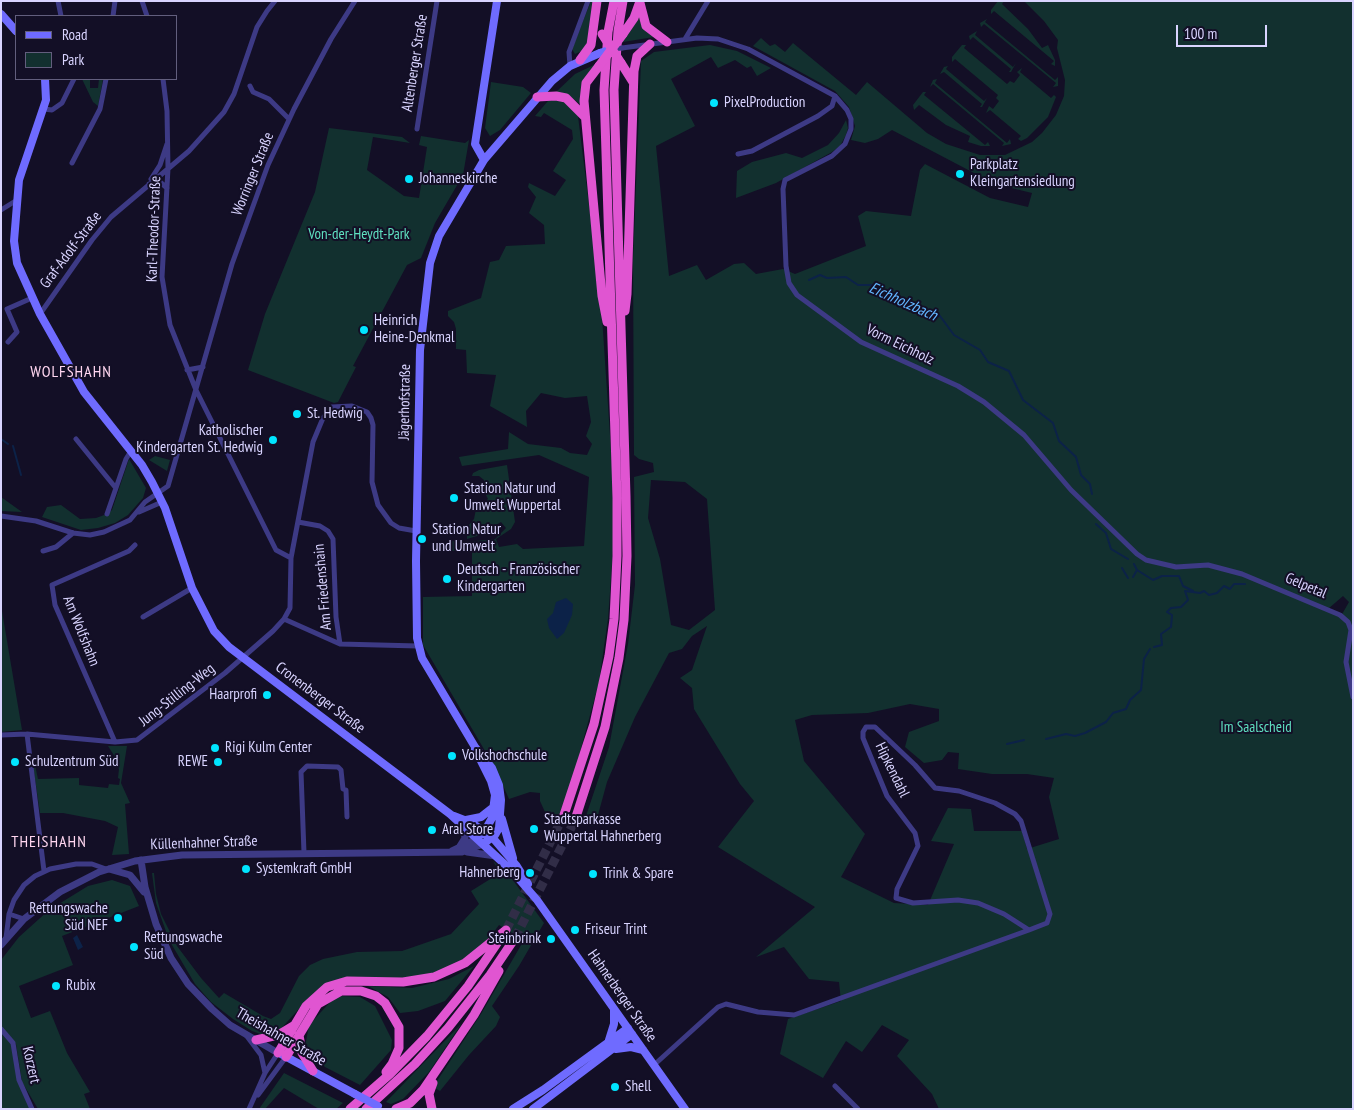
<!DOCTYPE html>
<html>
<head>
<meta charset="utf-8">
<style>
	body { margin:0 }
	#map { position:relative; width:1354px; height:1110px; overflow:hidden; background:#130f26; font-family:"PT Sans Narrow",sans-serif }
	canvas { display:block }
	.frame { position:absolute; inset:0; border:2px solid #d9d4ff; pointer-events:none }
	.legend { position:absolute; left:15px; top:15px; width:162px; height:65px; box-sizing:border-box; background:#130f26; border:1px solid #625e7d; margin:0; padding:6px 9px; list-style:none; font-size:15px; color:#d9d4ff }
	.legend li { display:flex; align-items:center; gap:10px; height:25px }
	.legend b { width:25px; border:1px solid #625e7d }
	.scale { position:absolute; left:1176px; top:25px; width:91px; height:22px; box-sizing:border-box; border:2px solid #d9d4ff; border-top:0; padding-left:6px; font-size:15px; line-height:18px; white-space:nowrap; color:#d9d4ff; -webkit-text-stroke:4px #130f26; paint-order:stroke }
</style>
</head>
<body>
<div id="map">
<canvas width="1354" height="1110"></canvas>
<div class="frame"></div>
<ul class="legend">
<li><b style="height:6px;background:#6f6bff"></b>Road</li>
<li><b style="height:14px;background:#12302f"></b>Park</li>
</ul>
<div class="scale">100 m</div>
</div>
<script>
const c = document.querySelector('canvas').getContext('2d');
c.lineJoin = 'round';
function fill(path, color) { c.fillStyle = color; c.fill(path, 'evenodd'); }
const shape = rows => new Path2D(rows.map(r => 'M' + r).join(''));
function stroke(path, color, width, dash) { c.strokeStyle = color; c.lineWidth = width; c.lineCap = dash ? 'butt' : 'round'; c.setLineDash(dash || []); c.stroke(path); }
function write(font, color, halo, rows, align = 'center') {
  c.font = font + ' "PT Sans Narrow",sans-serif'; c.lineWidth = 4; c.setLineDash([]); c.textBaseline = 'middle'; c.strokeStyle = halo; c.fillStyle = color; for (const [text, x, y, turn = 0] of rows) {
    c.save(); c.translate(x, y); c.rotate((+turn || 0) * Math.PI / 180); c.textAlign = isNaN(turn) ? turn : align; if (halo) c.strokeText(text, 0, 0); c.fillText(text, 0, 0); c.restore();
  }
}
fill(shape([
	[591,1,594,1,589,42,584,50,575,54,572,49],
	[998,1,1004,1,1002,4,1028,29,1042,48,1048,45,1055,60,1055,66,1051,64,1054,61,994,11,991,14,991,10],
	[1024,1,1353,1,1353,1109,939,1109,932,1094,897,1056,909,1040,882,1025,862,1052,846,1041,823,1078,780,1054,788,1019,841,1001,839,982,809,979,784,947,756,957,815,907,718,847,754,801,740,784,694,709,692,688,680,678,692,670,707,626,692,636,682,649,669,653,635,717,607,782,595,826,583,825,609,747,628,644,635,585,634,477,654,472,653,463,639,459,634,455,633,260,641,61,654,52,710,45,737,51,771,68,757,76,751,66,747,68,735,60,718,68,711,57,671,79,695,126,656,146,669,276,697,265,706,280,734,264,744,263,756,274,783,269,795,274,866,246,858,216,866,211,911,216,920,170,925,164,990,198,1028,207,1032,193,995,184,892,130,878,139,865,143,851,140,855,126,849,107,835,91,753,46,761,38,770,46,775,44,785,52,793,43,856,95,867,82,927,133,946,144,980,155,1005,155,1032,142,1042,133,1056,115,1064,96,1065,80,1057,48,1058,40,1044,21],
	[651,480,685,482,707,499,715,610,689,630,671,625,660,559,648,518],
	[1343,596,1349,602,1341,616,1328,609],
	[910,704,939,709,939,721,909,732,905,747,924,763,942,760,948,752,959,753,958,769,992,774,1027,774,1054,778,1049,797,1059,839,1027,849,1022,831,974,831,971,809,948,808,931,841,954,844,928,905,894,903,841,877,865,834,804,761,795,720,812,715,868,713],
	[639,16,642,26,654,37,623,42,623,38],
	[987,19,985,22,1055,80,1058,77,1058,86,1053,87,1056,83,984,24,981,27,980,23],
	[977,31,975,35,1013,67,1016,63,1011,72,1009,72,1011,69,973,37,970,40,969,36],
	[962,45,966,45,964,48,1007,84,1010,81,1014,83,1020,75,1017,72,1022,68,1020,72,1051,98,1054,95,1056,97,1048,117,1027,138,1021,141,1018,139,1021,136,990,110,986,113,989,106,993,109,999,101,996,98,998,95,955,59,952,62,952,57],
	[596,64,587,75,581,105,570,96,556,92,575,74],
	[948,66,946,69,984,101,987,98,982,107,980,107,982,104,944,72,940,74,944,67],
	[82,79,90,79,90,88,98,88,99,79,103,79,98,106,93,102],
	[937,79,935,83,1007,143,1010,139,1011,144,1002,146,1004,143,933,84,930,87,933,80],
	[491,82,523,87,531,93,500,130,490,136,485,128],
	[923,92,926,92,924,95,985,145,988,142,990,146,981,146,968,142,970,136,946,125,919,105,914,110,913,105],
	[561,98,578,116,601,302,612,465,614,537,608,619,599,682,560,826,550,823,540,801,540,793,530,792,509,799,495,768,423,645,423,597,472,596,472,550,451,551,451,541,466,542,495,539,506,528,501,522,496,525,497,530,467,539,467,533,464,531,474,519,477,504,483,503,488,499,484,491,484,480,479,476,472,476,473,473,479,470,507,465,515,522,511,529,496,539,499,547,517,544,523,549,584,546,589,477,539,455,462,466,459,457,508,449,509,432,528,444,561,448,570,453,587,455,592,444,586,436,591,422,587,396,565,398,541,393,526,411,527,427,490,406,496,375,467,373,466,350,456,349,456,329,454,322,448,316,448,311,481,298,490,262,499,260,506,246,545,244,544,225,529,213,536,197,528,187,529,183,555,196,566,180,553,171,573,139,572,130,544,113,541,117,535,116,548,101],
	[846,120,848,128,846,135,840,146,832,152,776,183,736,198,737,171,752,162,786,153,802,158,828,145,839,133],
	[329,128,402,137,410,143,373,137,367,170,404,196,419,198,427,147,419,145,421,136,465,143,469,140,463,175,435,223,421,258,407,265,353,366,356,367,338,402,334,403,248,370,265,314,315,192],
	[155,456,170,460,167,471,149,460],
	[129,459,146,488,143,498,128,515,115,523,98,528,81,530,42,517,47,507,61,505,80,519,96,518,107,514,112,510],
	[1,497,22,512,1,511],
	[1,605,22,730,1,732],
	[108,746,127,746,121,783,130,803,125,804,129,854,112,855,118,827,105,821,63,813,40,813,33,765,39,763,35,765,38,779,79,778,79,785,108,788,109,784,119,785,120,779,118,778,119,769,115,762,115,757],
	[493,861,510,876,544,923,519,966,492,1006,500,1017,496,1026,469,1055,440,1091,433,1087,481,1014,524,940,499,925,488,940,467,959,438,973,405,979,359,977,308,999,277,1033,266,1036,252,1031,233,1019,211,1002,195,984,169,940,156,903,152,873,154,873,156,894,161,914,177,946,201,978,219,998,224,993,263,1016,271,1019,280,1013,299,976,310,965,323,959,357,952,402,951,451,934,479,904,471,891,500,873],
	[112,880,130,886,139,906,62,936,73,965,19,986,31,1018,50,1011,67,1053,90,1092,84,1094,90,1109,38,1109,22,1082,16,1044,1,1026,1,960,19,937,49,910,88,886],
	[474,966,445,1001,418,1011,400,1013,388,997,368,986,412,988,449,979],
	[340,996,360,997,375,1006,392,1040,391,1050,360,1085,325,1067,305,1047,309,1025,332,1000],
	[462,1023,429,1072,403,1099,391,1104,386,1102],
	[1,1032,12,1043,18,1081,30,1109,1,1109],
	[284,1073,343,1103,336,1109,319,1109,284,1088,265,1109,259,1109]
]), '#12302f');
fill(shape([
	[566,598,573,604,572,615,564,633,557,639,549,628,547,619,553,613,556,602],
	[77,935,83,947,78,950,73,938]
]), '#0c2248');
stroke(shape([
	[809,280,820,275,827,278,846,277,858,285,872,285,882,293,887,292,901,303,912,304,940,316,954,335,980,350,988,362,1009,371,1023,400,1053,423,1059,441,1076,457,1081,475,1090,484,1092,494],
	[1,439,8,444],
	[13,446,21,475],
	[1096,524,1106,533,1111,549,1128,559],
	[1134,564,1137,570,1153,580,1162,576,1179,576,1183,586,1193,591],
	[1122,568,1128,578],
	[1133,577,1137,570],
	[1154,647,1162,645,1161,634,1171,627,1172,615,1167,612,1171,608,1181,607,1188,600,1185,591,1200,593,1204,591,1209,595,1217,593,1224,586,1230,589,1234,584,1245,584],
	[1046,739,1066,734,1075,736,1085,733,1106,722,1113,713,1126,709,1130,700,1141,690,1144,659,1150,649],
	[1007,744,1024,740]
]), '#0c2248', 2);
stroke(shape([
	[506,930,564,815],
	[515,938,575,820]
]), '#312d47', 9, [9, 4.5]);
stroke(shape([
	[58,1,61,16],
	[142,1,147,16],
	[113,16,115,1],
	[685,39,708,1],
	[622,48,697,38,718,39,748,49,835,96,847,110,851,119,851,129,845,144,832,156,785,180,783,189,786,266,789,283,797,295,861,342,958,386,984,402,1024,435,1071,490,1137,554,1146,560,1176,567,1208,565,1242,574,1340,615,1348,622,1351,630,1346,662,1353,697],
	[570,66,569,52,588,1],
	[163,79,167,111,168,168,162,277,170,325,196,390,276,550,291,558],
	[250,86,253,92,269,99,289,119],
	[44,109,52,110,62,103,74,79],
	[417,129,437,1],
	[738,154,752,151,818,116,832,106,835,96],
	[72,163,100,109,106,79],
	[151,179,160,165,167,144],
	[149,184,160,182,167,188],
	[1,210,17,200],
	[40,314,92,240,111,217,189,151,224,112,234,94,257,27,267,11,275,1],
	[8,342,17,332,7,309,32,298],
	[187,370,203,367],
	[76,439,115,487],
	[139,512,162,502],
	[107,514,126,459,131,451],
	[1,516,36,521,73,533,90,535,104,532,130,520,145,502,168,486,232,264,268,165,294,109,331,39,355,1],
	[298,522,320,526,328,531,333,539,336,617,340,644],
	[43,551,56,547,73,533],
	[143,617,192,588],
	[284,619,340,644,418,646],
	[27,734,44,871],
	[1,735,27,734,115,742,137,740,225,673,273,631,284,619,290,608,291,558,313,442,323,418,332,407,352,406,367,412,371,418,373,425,372,482,378,505,391,523,399,528,416,531],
	[115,742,55,605,52,585,129,551,135,545],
	[304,853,301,772,307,766,338,767,341,770,343,789,346,790,347,817],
	[9,914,24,919],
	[6,938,9,914,14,900,24,885,35,876,50,869,76,864,92,864,106,869],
	[1,1029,13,1043,19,1080,32,1109],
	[246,1035,261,1055,265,1073],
	[654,1065,718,1007,726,1004,758,1012,794,1015,1029,930,1004,914,978,903,958,900,913,903,896,898,897,889,918,846,915,833,887,796,863,738,863,732,866,727,875,727,915,765,935,788,959,791,995,803,1015,814,1021,821,1050,914,1047,923,1029,930],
	[835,1086,858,1109],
	[258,1095,286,1057],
	[249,1109,265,1073,278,1053]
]), '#3d3a85', 5);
stroke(shape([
	[460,846,465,838,463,826],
	[452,851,477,839],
	[467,852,496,856],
	[141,860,145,887,156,924,171,958,188,984,212,1009,230,1025,278,1053],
	[109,869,130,875,144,892],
	[1,945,24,919,60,892,99,872,135,861,182,855,462,852,483,844]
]), '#3d3a85', 7);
stroke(shape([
	[1,14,16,31],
	[45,79,46,100,19,180,14,241,17,263,40,314,84,392,142,465,152,482,165,508,192,588,214,631,229,647,450,814,512,871,537,900,685,1109],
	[484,160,475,144,497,1],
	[475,749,491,781,495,795,492,818,483,834],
	[454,816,472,823,492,837,516,865,528,884],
	[502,819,513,858],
	[466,820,481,817,495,806],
	[483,844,495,835,499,828,501,800,499,785,492,768,475,747,422,658,417,638,416,561,420,350,430,263,439,236,484,160,552,81,570,66,600,53],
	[609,1040,614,1024,614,1010],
	[616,1049,631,1047,643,1050],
	[281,1054,355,1094],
	[513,1109,543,1090,628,1028],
	[533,1109,632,1034]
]), '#6f6bff', 8);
stroke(shape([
	[640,3,646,26,667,42],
	[623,34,634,18,639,4],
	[580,60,591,45,597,1],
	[621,63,633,82],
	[599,66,586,83,584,101,602,296,607,322],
	[537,97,556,96,566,98,584,116],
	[625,311,627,294,634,71,637,56,650,44],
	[564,815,594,724,609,656,614,619,617,556,617,498,604,90,608,32,614,1],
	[575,820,605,727,619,658,624,620,627,556,626,496,614,90,618,31,623,1],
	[299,1035,302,1053,313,1071],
	[256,1040,278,1035,293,1026],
	[278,1053,306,1006,327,987,347,981,403,982,434,977,465,963,506,930],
	[286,1057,318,1004,341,991,361,991,376,996,385,1003,399,1027,399,1048,392,1064,386,1072],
	[350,1109,390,1074,427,1036,468,986,502,936],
	[366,1109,415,1064,448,1028,490,975,515,938],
	[396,1109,410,1103,423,1090,474,1015,499,971],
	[432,1109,429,1094,433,1083]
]), '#e055d1', 9);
stroke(shape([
	[612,49,622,48]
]), '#3d3a85', 5);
stroke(shape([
	[600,53,612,49],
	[355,1094,378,1106]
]), '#6f6bff', 8);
stroke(shape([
	[602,34,621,63],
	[599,66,623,34]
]), '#e055d1', 9);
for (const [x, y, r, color] of [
	[714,103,5,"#00e5ff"],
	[960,174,5,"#00e5ff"],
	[409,179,5,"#00e5ff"],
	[364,330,5,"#00e5ff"],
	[297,414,5,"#00e5ff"],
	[273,440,5,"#00e5ff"],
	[454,498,5,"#00e5ff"],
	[422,539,5,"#00e5ff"],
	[447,579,5,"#00e5ff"],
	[267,695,5,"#00e5ff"],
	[215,748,5,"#00e5ff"],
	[452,756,5,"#00e5ff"],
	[15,762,5,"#00e5ff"],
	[218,762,5,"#00e5ff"],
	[534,829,5,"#00e5ff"],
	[432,830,5,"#00e5ff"],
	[246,869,5,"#00e5ff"],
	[530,873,5,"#00e5ff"],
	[593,874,5,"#00e5ff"],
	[118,918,5,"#00e5ff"],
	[575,930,5,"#00e5ff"],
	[551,939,5,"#00e5ff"],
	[134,947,5,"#00e5ff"],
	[56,986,5,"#00e5ff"],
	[615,1087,5,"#00e5ff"]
]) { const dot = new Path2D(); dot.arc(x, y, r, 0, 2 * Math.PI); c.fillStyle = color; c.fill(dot); stroke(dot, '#130f26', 2); }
write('15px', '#d9d4ff', '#130f26', [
	["Altenberger Straße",415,63,-81],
	["Worringer Straße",253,174,-68],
	["Karl-Theodor-Straße",154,229,-88],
	["Graf-Adolf-Straße",71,250,-53],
	["Vorm Eichholz",900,345,26],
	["Jägerhofstraße",405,402,-89],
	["Gelpetal",1306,586,23],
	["Am Friedenshain",323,587,-95],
	["Am Wolfshahn",81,631,68],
	["Jung-Stilling-Weg",177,695,-38],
	["Cronenberger Straße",320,698,37],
	["Hipkendahl",892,770,64],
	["Küllenhahner Straße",204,843,-2],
	["Hahnerberger Straße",622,996,55],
	["Theishahner Straße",281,1037,30],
	["Korzert",31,1065,77]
]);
write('15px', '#d9d4ff', '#130f26', [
	["PixelProduction",724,103],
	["Parkplatz",970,165],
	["Kleingartensiedlung",970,182],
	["Johanneskirche",419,179],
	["Heinrich",374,321],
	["Heine-Denkmal",374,338],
	["St. Hedwig",307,414],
	["Katholischer",263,431,"right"],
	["Kindergarten St. Hedwig",263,448,"right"],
	["Station Natur und",464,489],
	["Umwelt Wuppertal",464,506],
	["Station Natur",432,530],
	["und Umwelt",432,547],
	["Deutsch - Französischer",457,570],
	["Kindergarten",457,587],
	["Haarprofi",257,695,"right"],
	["Rigi Kulm Center",225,748],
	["Volkshochschule",462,756],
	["Schulzentrum Süd",25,762],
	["REWE",208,762,"right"],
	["Stadtsparkasse",544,820],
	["Wuppertal Hahnerberg",544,837],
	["Aral Store",442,830],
	["Systemkraft GmbH",256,869],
	["Hahnerberg",520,873,"right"],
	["Trink & Spare",603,874],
	["Rettungswache",108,909,"right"],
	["Süd NEF",108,926,"right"],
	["Friseur Trint",585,930],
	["Rettungswache",144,938],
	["Süd",144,955],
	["Steinbrink",541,939,"right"],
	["Rubix",66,986],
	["Shell",625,1087]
], 'left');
write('15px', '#5fe0c0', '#130f26', [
	["Von-der-Heydt-Park",359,235],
	["Im Saalscheid",1256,728]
]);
write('italic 16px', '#62b6ff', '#130f26', [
	["Eichholzbach",903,302,24]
]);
c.letterSpacing = '1px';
write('16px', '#ffd6f0', '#130f26', [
	["WOLFSHAHN",71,372],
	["THEISHAHN",49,842]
]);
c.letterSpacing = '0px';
</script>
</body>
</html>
